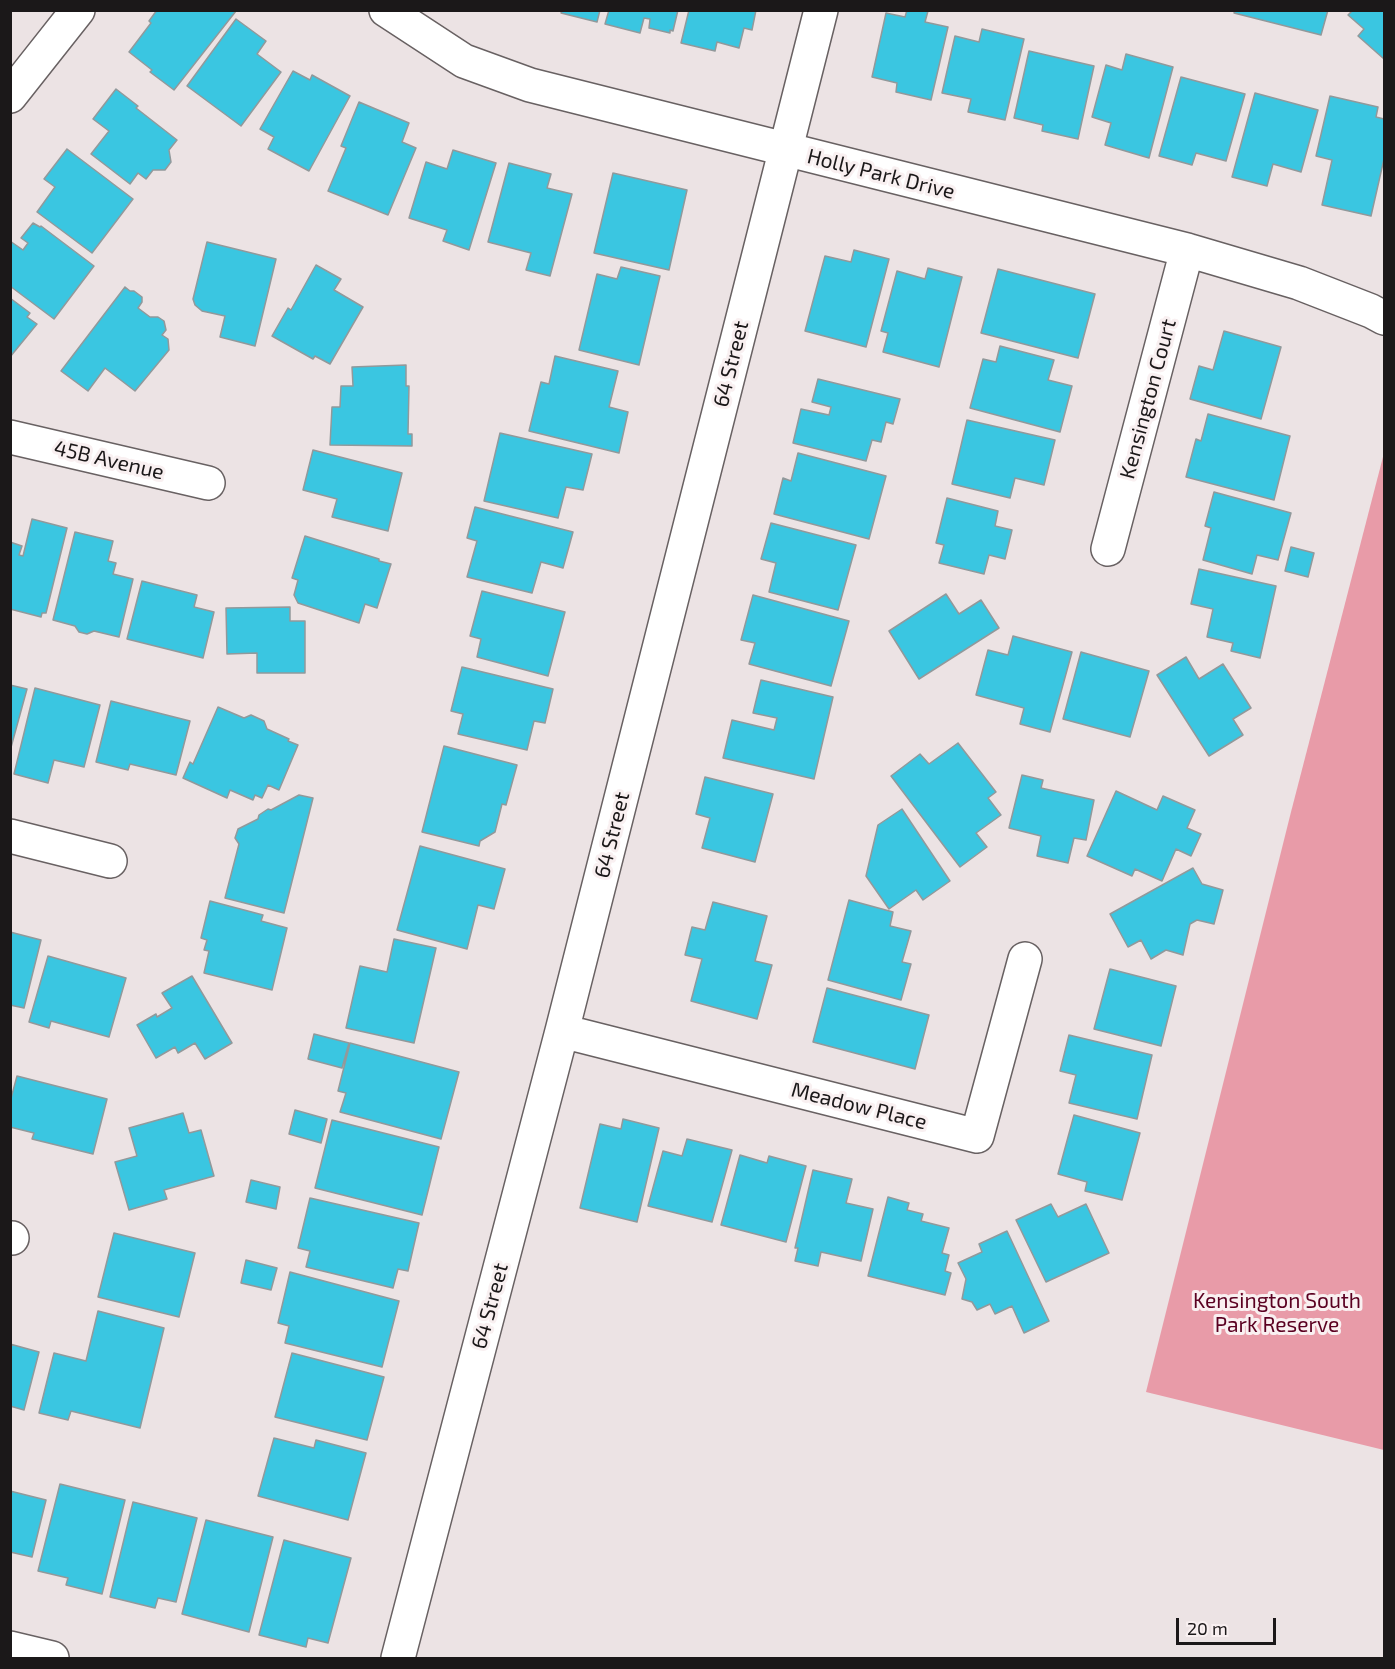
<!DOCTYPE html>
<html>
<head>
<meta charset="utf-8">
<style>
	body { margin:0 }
	#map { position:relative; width:1395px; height:1669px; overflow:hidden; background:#ece3e4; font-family:"Exo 2",sans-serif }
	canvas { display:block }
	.frame { position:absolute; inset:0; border:12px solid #1b1819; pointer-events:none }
	.scale { position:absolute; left:1176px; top:1618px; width:100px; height:27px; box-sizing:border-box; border:3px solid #1b1819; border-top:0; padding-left:8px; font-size:18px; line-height:21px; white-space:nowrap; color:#1b1819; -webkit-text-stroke:4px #f9f0f1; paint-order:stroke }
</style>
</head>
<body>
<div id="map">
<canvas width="1395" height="1669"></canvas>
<div class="frame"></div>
<div class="scale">20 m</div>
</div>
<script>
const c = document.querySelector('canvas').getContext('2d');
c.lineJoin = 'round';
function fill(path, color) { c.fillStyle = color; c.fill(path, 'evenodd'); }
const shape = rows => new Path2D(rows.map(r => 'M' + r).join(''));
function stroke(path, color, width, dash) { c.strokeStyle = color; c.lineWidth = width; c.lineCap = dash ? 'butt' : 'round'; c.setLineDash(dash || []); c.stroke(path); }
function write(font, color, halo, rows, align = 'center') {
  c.font = font + ' "Exo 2",sans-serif'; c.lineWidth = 6; c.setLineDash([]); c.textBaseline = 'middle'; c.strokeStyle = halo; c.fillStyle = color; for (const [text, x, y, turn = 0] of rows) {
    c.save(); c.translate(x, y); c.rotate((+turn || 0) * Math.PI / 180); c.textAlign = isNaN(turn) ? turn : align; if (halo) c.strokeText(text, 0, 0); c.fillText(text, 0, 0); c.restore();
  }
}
fill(shape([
	[1384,453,1384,1450,1146,1392,1291,812]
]), '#e89ba8');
const building = shape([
	[157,10,236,11,174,90,150,72,152,70,129,52,151,23,149,21,157,10],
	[562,10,600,10,597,22,561,13,562,10],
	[609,10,678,10,673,31,670,30,670,33,649,28,650,19,644,18,640,33,605,24,609,10],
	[689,10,756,10,752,30,744,28,739,48,717,42,715,51,681,43,689,10],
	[907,10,928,11,925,22,948,27,931,100,896,92,897,83,872,77,886,13,905,17,907,10],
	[1235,10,1328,10,1321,35,1234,13,1235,10],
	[1353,10,1384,10,1384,59,1358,36,1364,29,1348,15,1353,10],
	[236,19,266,41,257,54,281,72,241,126,187,86,236,19],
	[982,29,1024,39,1005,120,968,112,971,99,942,93,955,36,979,42,982,29],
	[1029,51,1094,66,1078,139,1042,131,1043,125,1014,118,1029,51],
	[1126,54,1173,67,1149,158,1105,145,1111,123,1092,117,1106,65,1122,70,1126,54],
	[293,71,310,80,312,75,350,96,309,171,268,149,274,137,260,129,293,71],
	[1181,77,1245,94,1226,161,1196,153,1192,165,1159,156,1181,77],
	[116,89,138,106,136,108,177,140,169,150,171,162,165,170,153,170,146,179,138,173,130,184,91,154,109,131,93,119,116,89],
	[1255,93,1318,110,1301,172,1273,164,1267,186,1232,177,1255,93],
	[1330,96,1378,107,1376,117,1384,119,1384,159,1371,216,1322,205,1332,160,1316,156,1330,96],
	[359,102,409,123,402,142,416,148,388,215,328,191,346,148,341,146,359,102],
	[67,149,133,199,92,253,37,212,55,187,44,179,67,149],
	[453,150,496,163,469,250,443,241,447,230,409,218,426,162,447,169,453,150],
	[509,163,551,174,547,188,572,194,550,276,526,270,531,253,488,242,509,163],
	[613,173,687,190,669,270,594,253,613,173],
	[33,223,40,227,41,226,94,266,54,319,10,286,10,241,23,250,28,243,21,238,33,223],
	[207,242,276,259,255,346,220,337,225,316,202,311,195,305,193,299,207,242],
	[854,250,889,259,866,347,805,331,825,256,851,262,854,250],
	[316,265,341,279,334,290,363,307,330,364,315,356,313,359,272,336,288,308,291,310,316,265],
	[621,267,660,276,639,365,579,350,597,274,617,279,621,267],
	[928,268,962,277,939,367,883,352,888,333,881,331,897,271,925,279,928,268],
	[998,269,1095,294,1078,358,981,333,998,269],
	[125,287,130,291,134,291,142,297,142,302,138,308,150,317,158,317,164,321,166,330,162,335,168,339,169,350,135,391,105,368,88,391,61,371,125,287],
	[10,298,30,313,27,317,37,324,10,357,10,298],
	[1224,331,1281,347,1261,419,1190,399,1199,366,1213,370,1224,331],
	[1000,346,1054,360,1048,380,1072,386,1060,432,970,408,983,359,996,362,1000,346],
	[555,356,618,371,609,407,628,412,619,453,529,431,541,382,549,384,555,356],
	[406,365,406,386,409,386,408,434,412,434,412,446,330,445,332,407,340,407,341,386,353,386,352,367,406,365],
	[818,379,900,399,893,424,886,422,881,442,872,440,866,461,793,443,801,409,829,415,831,407,812,402,818,379],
	[1208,414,1290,436,1274,500,1186,477,1196,439,1201,441,1208,414],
	[967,420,1055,440,1044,485,1015,478,1010,498,952,484,967,420],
	[500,433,592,454,583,490,566,487,558,518,484,501,500,433],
	[313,450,402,473,388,531,332,517,337,499,303,490,313,450],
	[798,453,886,476,869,539,774,514,783,478,791,481,798,453],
	[1214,492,1291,513,1278,560,1257,555,1252,574,1203,560,1211,528,1205,526,1214,492],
	[947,498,998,511,995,526,1012,530,1005,559,989,555,984,574,939,563,944,545,936,543,947,498],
	[475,507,573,532,563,568,541,562,532,593,467,577,477,541,467,538,475,507],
	[32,519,67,528,46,613,42,613,41,617,10,609,10,542,22,546,19,555,23,556,32,519],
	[771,523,856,545,838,610,769,592,776,563,761,559,771,523],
	[75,532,113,541,108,561,116,563,113,574,133,579,119,637,94,631,87,634,79,632,75,626,53,620,75,532],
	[305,536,379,559,379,561,391,564,377,608,365,604,359,623,298,603,294,595,298,580,292,578,305,536],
	[1291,547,1314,553,1308,577,1285,571,1291,547],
	[1199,569,1276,586,1260,658,1231,651,1233,643,1207,637,1213,609,1191,604,1199,569],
	[142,581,197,595,194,607,214,612,203,658,127,639,142,581],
	[482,591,565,612,548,676,477,657,481,639,470,636,482,591],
	[946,594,959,614,981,600,999,628,919,679,889,631,946,594],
	[753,595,849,621,831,686,749,664,755,643,741,640,753,595],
	[290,607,290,621,305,621,305,673,257,673,257,653,227,654,226,608,290,607],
	[1013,636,1072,652,1050,732,1020,724,1024,708,976,695,988,650,1008,655,1013,636],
	[1081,652,1149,671,1130,737,1063,719,1081,652],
	[1186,657,1199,679,1223,664,1251,708,1233,719,1243,735,1209,756,1157,675,1186,657],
	[462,667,553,689,545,723,534,721,527,750,458,734,463,714,451,711,462,667],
	[761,680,833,697,814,779,723,758,732,720,774,730,777,718,753,713,761,680],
	[10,685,27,689,10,751,10,685],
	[35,688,100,705,84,767,54,760,48,783,14,774,35,688],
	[111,701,190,721,176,775,130,764,128,770,96,762,111,701],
	[218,707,244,718,251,715,264,721,267,729,289,739,288,741,298,745,279,790,268,785,262,798,255,795,253,800,230,790,227,798,183,778,190,762,193,764,218,707],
	[958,743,996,792,988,798,1001,815,976,833,987,847,960,867,891,776,920,754,929,764,958,743],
	[444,746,517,765,506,805,502,804,495,832,480,841,479,846,422,832,444,746],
	[1022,775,1043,780,1041,788,1094,800,1086,840,1074,838,1068,863,1037,856,1041,836,1009,828,1022,775],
	[705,777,773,794,755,862,702,848,710,818,696,814,705,777],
	[1116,791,1157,810,1163,796,1195,810,1187,828,1201,834,1191,856,1176,849,1162,881,1135,869,1132,876,1087,856,1116,791],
	[299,795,313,798,284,913,225,898,239,844,235,838,238,829,258,819,259,815,268,809,271,810,299,795],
	[902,809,950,881,923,900,916,890,889,909,866,876,878,825,902,809],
	[420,846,505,869,494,909,478,905,467,949,397,930,420,846],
	[1193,868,1202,884,1223,890,1214,924,1197,920,1190,924,1183,955,1166,950,1151,959,1141,940,1128,947,1110,914,1193,868],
	[849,900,893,912,890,926,911,931,902,962,911,964,901,1000,828,980,849,900],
	[210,901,263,915,261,921,287,928,272,990,204,973,209,951,204,950,207,940,201,938,210,901],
	[713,902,767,916,755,961,772,965,757,1019,691,1001,702,959,685,955,692,927,705,930,713,902],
	[10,932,41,940,24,1008,10,1005,10,932],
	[394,939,436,948,414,1043,346,1028,360,966,387,972,394,939],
	[48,956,126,978,109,1037,51,1021,49,1028,29,1022,48,956],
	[1110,969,1176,986,1161,1046,1094,1029,1110,969],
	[192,976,232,1043,205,1059,195,1043,178,1053,175,1047,156,1058,137,1025,156,1014,157,1017,172,1008,162,993,192,976],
	[827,988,929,1015,915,1069,813,1042,827,988],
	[314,1034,349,1043,342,1068,308,1059,314,1034],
	[1069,1035,1152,1055,1137,1119,1069,1103,1076,1075,1060,1071,1069,1035],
	[350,1043,459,1072,441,1139,340,1112,346,1093,338,1091,350,1043],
	[17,1076,107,1099,93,1154,32,1139,34,1133,10,1127,10,1102,17,1076],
	[295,1110,327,1119,321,1143,289,1134,295,1110],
	[183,1113,189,1133,201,1130,214,1176,164,1190,167,1199,129,1210,115,1162,137,1156,129,1128,183,1113],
	[1074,1115,1140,1133,1122,1200,1085,1191,1087,1182,1058,1174,1074,1115],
	[623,1119,659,1128,637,1222,580,1208,600,1124,621,1129,623,1119],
	[332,1120,439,1147,422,1215,315,1188,332,1120],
	[687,1139,732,1150,712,1222,648,1206,663,1151,682,1156,687,1139],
	[740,1155,767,1163,769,1156,806,1166,786,1242,721,1225,740,1155],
	[813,1170,852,1179,846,1203,873,1209,861,1261,821,1252,818,1266,795,1261,798,1248,795,1248,813,1170],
	[251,1180,280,1187,276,1209,246,1202,251,1180],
	[888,1197,909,1203,907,1210,923,1214,921,1221,949,1228,942,1253,949,1255,945,1271,951,1273,945,1295,868,1276,888,1197],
	[310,1198,419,1223,408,1271,398,1269,393,1288,306,1267,310,1251,298,1248,310,1198],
	[1051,1204,1058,1217,1086,1204,1109,1253,1046,1282,1016,1220,1051,1204],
	[1007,1231,1049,1321,1024,1333,1012,1306,995,1314,990,1304,977,1310,972,1302,962,1299,966,1279,958,1263,982,1252,979,1244,1007,1231],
	[114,1233,195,1253,179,1317,98,1297,114,1233],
	[246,1260,277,1268,271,1290,241,1283,246,1260],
	[290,1272,399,1301,382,1367,285,1343,289,1326,278,1323,290,1272],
	[98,1311,164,1328,140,1428,71,1411,68,1420,39,1413,54,1353,86,1361,98,1311],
	[10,1344,39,1352,24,1410,10,1406,10,1344],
	[292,1353,384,1377,367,1440,275,1417,292,1353],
	[274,1438,314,1448,316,1440,366,1453,348,1520,258,1496,274,1438],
	[60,1484,125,1500,102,1594,66,1585,68,1578,38,1571,60,1484],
	[10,1491,46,1500,32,1557,10,1552,10,1491],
	[133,1502,197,1518,176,1602,158,1598,155,1608,110,1597,133,1502],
	[206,1520,273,1537,249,1632,182,1614,206,1520],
	[284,1540,351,1558,328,1643,308,1638,306,1647,259,1635,284,1540]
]);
fill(building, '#3ac6e1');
stroke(building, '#91999b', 1.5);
const minor = shape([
	[386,10,464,61,530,85,1187,250,1299,283,1371,311,1384,318],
	[10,96,78,10],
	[10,437,208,483],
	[1108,549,1187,250],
	[10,836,110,861],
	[562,1031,977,1136,1025,959],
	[10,1238,12,1238],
	[10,1648,52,1658],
	[398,1658,562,1031,821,10]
]);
stroke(minor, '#686162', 36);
stroke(minor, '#fff', 33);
write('21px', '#1b1819', '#f9f0f1', [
	["Holly Park Drive",881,174,14],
	["64 Street",731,364,-76],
	["Kensington Court",1148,399,-75],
	["45B Avenue",109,460,13],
	["64 Street",612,835,-76],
	["Meadow Place",859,1106,14],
	["64 Street",490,1306,-75]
]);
write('21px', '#5a0021', '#f9f0f1', [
	["Kensington South",1277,1301],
	["Park Reserve",1277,1325]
]);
</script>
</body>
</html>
